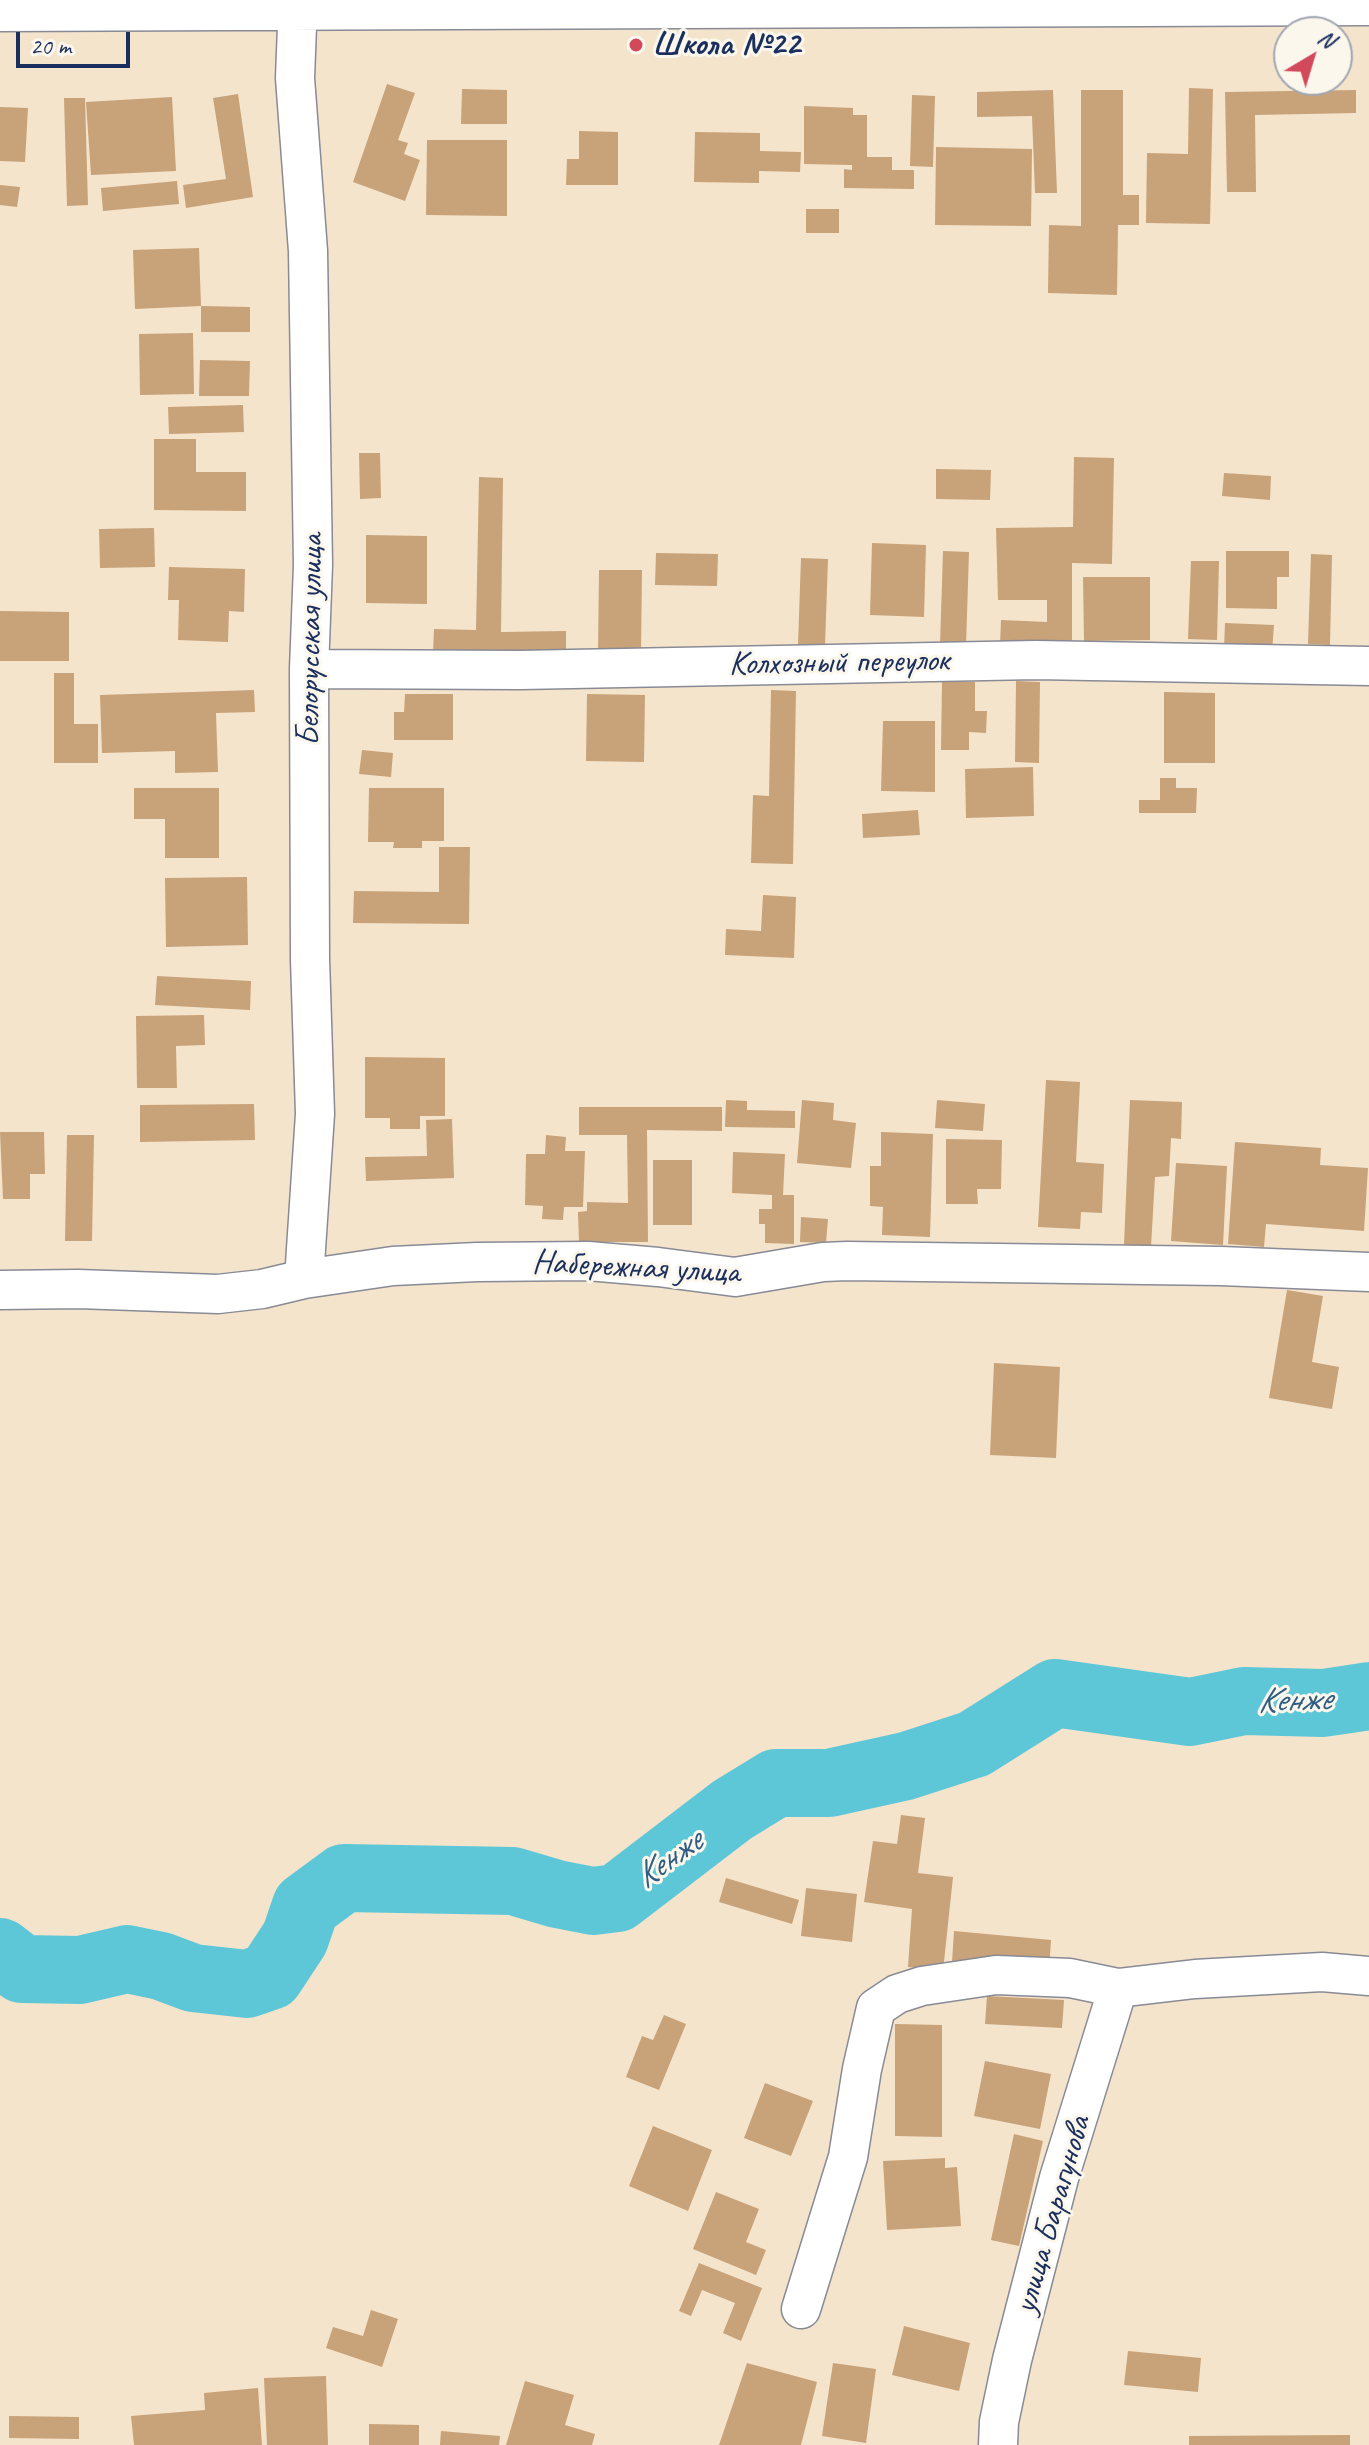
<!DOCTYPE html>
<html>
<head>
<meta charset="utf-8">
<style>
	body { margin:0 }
	#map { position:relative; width:1369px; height:2445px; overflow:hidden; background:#f5e4cc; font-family:Caveat,sans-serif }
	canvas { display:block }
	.north { position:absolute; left:1273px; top:16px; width:80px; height:80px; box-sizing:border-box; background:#fbf7ec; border:2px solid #a1a7b3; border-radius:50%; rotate:38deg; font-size:22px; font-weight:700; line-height:32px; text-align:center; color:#1b2f5e }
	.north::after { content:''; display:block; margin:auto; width:28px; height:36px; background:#d1495b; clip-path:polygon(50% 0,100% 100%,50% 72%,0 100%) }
	.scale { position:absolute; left:16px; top:32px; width:114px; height:36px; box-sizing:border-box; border:4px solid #1b2f5e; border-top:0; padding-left:10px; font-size:24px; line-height:28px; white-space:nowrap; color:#1b2f5e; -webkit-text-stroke:6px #fbf7ec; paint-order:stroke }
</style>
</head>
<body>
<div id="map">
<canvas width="1369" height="2445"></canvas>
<div class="north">N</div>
<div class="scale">20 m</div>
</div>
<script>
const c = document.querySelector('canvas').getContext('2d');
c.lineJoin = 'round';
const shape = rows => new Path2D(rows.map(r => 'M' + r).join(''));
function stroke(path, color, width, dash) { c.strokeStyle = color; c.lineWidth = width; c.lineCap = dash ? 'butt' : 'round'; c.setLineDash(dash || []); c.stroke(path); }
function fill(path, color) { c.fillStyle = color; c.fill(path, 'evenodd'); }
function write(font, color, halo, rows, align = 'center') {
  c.font = font + ' Caveat,sans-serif'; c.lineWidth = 6; c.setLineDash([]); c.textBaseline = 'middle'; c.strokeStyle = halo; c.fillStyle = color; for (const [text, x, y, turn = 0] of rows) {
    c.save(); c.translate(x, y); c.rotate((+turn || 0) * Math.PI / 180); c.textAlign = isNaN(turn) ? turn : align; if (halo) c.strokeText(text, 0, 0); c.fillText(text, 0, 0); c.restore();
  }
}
stroke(shape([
	[0,1952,22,1969,80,1970,127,1959,161,1966,193,1978,247,1984,270,1976,295,1938,306,1906,344,1878,513,1881,557,1894,593,1901,617,1898,732,1810,776,1783,829,1783,906,1766,974,1744,1055,1693,1190,1712,1244,1701,1323,1703,1369,1696]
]), '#5dc7d8', 68);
fill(shape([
	[387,84,415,93,398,140,408,143,404,154,420,160,405,201,353,182],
	[1189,88,1213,89,1210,224,1146,223,1147,153,1188,154],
	[462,89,507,90,507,124,461,124],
	[1053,90,1057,193,1035,193,1032,116,977,117,977,92],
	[1081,90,1123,90,1123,195,1139,195,1139,225,1118,225,1117,295,1048,293,1049,225,1081,226],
	[1356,90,1356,113,1255,115,1256,192,1227,192,1225,92],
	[238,94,253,197,186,208,183,185,226,179,213,98],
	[912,95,935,96,933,167,910,166],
	[172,97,176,171,91,175,86,102],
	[64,98,85,98,88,205,67,206],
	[804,106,853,108,853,115,867,115,867,157,892,157,892,170,914,170,914,189,844,188,844,169,852,170,852,165,804,164],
	[0,107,28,108,25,162,0,161],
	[579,131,618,132,618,185,566,185,567,159,579,159],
	[695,132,760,133,760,151,801,152,800,172,759,171,759,183,694,182],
	[427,140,507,140,507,216,426,215],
	[936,147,1032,149,1031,226,935,225],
	[177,181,179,204,103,211,101,188],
	[0,185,20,187,17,207,0,205],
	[806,209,839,209,839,233,806,233],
	[199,248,201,306,135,309,133,250],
	[201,306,250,307,250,332,201,332],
	[193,333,194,394,140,395,139,334],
	[200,360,250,361,249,396,199,396],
	[243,405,244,432,169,434,168,407],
	[154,439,196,439,196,472,246,472,246,511,154,510],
	[359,453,380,453,381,498,360,499],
	[1074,457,1114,458,1112,564,1072,563,1072,648,1000,646,1001,620,1047,622,1047,600,998,600,996,528,1073,527],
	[936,469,991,470,990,500,936,499],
	[1224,473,1271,476,1270,500,1222,496],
	[479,477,503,478,501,632,566,631,566,655,433,653,434,629,476,630],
	[154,528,155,567,100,568,99,529],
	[366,535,427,536,427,604,366,603],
	[872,543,926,545,924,617,870,615],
	[943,551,969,552,966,646,940,645],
	[1226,551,1289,551,1289,577,1277,577,1277,609,1226,608],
	[656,553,718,554,717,586,655,585],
	[1311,554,1332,555,1330,645,1308,644],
	[801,558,828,559,825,646,798,645],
	[1191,561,1219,561,1217,640,1188,639],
	[169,567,245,569,244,612,229,611,228,642,178,640,179,600,168,600],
	[599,570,642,570,641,652,598,652],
	[1083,577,1150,577,1150,640,1084,641],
	[0,611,69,612,69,661,0,661],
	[1225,623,1274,625,1272,651,1224,648],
	[54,673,74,673,74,724,98,724,98,763,54,763],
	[1016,681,1040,682,1039,763,1015,762],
	[942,682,975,682,975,711,987,711,986,733,969,732,969,750,941,750],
	[254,690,255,712,216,713,218,772,175,773,175,751,102,753,100,695],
	[771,690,796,691,793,864,751,863,753,795,769,796],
	[1164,692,1215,693,1215,763,1164,763],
	[405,694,453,694,453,740,394,740,394,712,404,712],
	[587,694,645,695,644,762,586,761],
	[883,721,935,721,935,792,881,791],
	[362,750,393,753,391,777,359,774],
	[1033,767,1034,816,966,818,965,769],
	[1160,778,1176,778,1176,788,1197,788,1196,813,1139,813,1139,800,1160,800],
	[134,788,219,788,219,858,165,858,165,819,134,819],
	[369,788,444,788,444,841,422,841,422,848,393,848,394,842,368,842],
	[918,810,920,835,863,838,862,814],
	[439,847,470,847,469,924,353,923,354,891,439,892],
	[247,877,248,945,166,947,165,878],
	[763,895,796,897,794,958,725,955,726,929,761,931],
	[157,976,251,981,250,1010,155,1005],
	[204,1015,205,1045,176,1046,177,1088,137,1088,136,1016],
	[365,1057,445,1058,445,1116,420,1116,420,1129,390,1129,390,1118,365,1118],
	[1046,1080,1080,1082,1076,1162,1104,1164,1102,1213,1081,1212,1080,1229,1038,1227],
	[726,1100,747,1101,747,1110,795,1111,795,1128,725,1127],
	[802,1100,834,1103,833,1120,856,1123,851,1168,797,1163],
	[937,1100,985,1104,983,1131,935,1128],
	[1130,1100,1182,1102,1181,1139,1171,1138,1169,1176,1155,1177,1151,1247,1124,1245],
	[254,1104,255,1140,140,1142,140,1105],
	[579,1107,722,1107,722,1131,647,1130,648,1242,579,1242,578,1212,587,1211,587,1202,628,1203,627,1135,579,1135],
	[452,1119,454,1178,366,1181,365,1157,427,1156,426,1120],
	[0,1132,44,1132,45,1174,30,1174,30,1199,3,1199],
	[881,1132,933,1134,930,1237,882,1235,883,1207,870,1206,870,1166,881,1166],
	[67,1135,94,1135,92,1241,65,1241],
	[546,1135,566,1137,565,1151,585,1151,583,1207,564,1207,563,1220,542,1219,543,1206,525,1205,526,1154,545,1154],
	[946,1139,1002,1140,1001,1189,977,1189,978,1204,946,1204],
	[1235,1142,1321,1148,1320,1165,1368,1168,1364,1231,1266,1224,1264,1247,1228,1244],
	[733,1152,785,1154,783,1195,794,1195,794,1244,765,1243,765,1224,759,1224,759,1209,772,1209,772,1195,732,1193],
	[653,1160,692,1160,692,1225,653,1225],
	[1176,1163,1227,1166,1223,1245,1171,1241],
	[801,1217,828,1219,826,1243,800,1242],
	[1287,1290,1323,1296,1312,1362,1339,1367,1332,1409,1269,1398],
	[994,1363,1060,1367,1056,1458,990,1455],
	[901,1815,925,1818,918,1873,953,1877,943,1971,908,1967,912,1909,864,1902,873,1841,897,1844],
	[726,1878,799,1900,792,1924,719,1902],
	[806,1888,857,1894,852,1942,801,1936],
	[954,1931,1051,1940,1049,1970,952,1962],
	[987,1996,1064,2000,1062,2028,985,2024],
	[664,2015,686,2024,659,2090,626,2077,642,2036,653,2040],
	[895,2024,942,2025,942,2137,895,2136],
	[985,2061,1051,2074,1040,2129,974,2116],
	[765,2083,813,2101,791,2156,744,2138],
	[653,2126,712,2150,688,2211,629,2186],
	[1014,2134,1043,2141,1019,2246,991,2240],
	[945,2158,945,2168,957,2167,961,2226,887,2230,883,2161],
	[716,2192,759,2209,746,2242,766,2250,756,2275,693,2249],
	[699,2263,762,2288,741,2341,723,2333,735,2303,702,2290,691,2316,679,2311],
	[371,2310,398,2319,382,2367,326,2348,333,2327,363,2336],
	[904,2326,970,2343,959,2391,892,2375],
	[1128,2351,1201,2358,1198,2392,1124,2385],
	[747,2363,817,2382,801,2445,719,2445],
	[833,2363,876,2369,866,2443,822,2436],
	[326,2376,328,2445,267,2445,264,2378],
	[525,2381,574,2395,565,2425,595,2434,592,2445,506,2445],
	[258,2388,262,2445,134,2445,131,2416,205,2410,204,2393],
	[9,2416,79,2417,79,2439,9,2438],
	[369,2424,419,2425,419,2445,369,2445],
	[441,2431,500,2436,499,2445,440,2445],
	[1350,2435,1350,2445,1189,2445,1189,2436]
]), '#c8a278');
const minor = shape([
	[298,0,295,78,308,251,313,565,309,669,310,959,315,1114,304,1279],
	[0,12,1369,6],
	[309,669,520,670,1036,660,1369,666],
	[0,1290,78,1289,218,1294,262,1289,304,1279,393,1266,477,1262,588,1261,658,1267,735,1277,823,1262,847,1261,1221,1266,1369,1272],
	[801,2309,848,2157,862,2069,876,2008,897,1994,922,1986,996,1975,1070,1978,1118,1988,1195,1979,1322,1972,1369,1976],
	[998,2445,999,2422,1012,2360,1059,2178,1118,1988]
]);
stroke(minor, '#888a95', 41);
stroke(minor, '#fff', 38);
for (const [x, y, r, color] of [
	[636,45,8,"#d1495b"]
]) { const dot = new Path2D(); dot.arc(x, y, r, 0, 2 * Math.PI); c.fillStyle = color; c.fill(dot); stroke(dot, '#fbf7ec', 3); }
write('bold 34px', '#1b2f5e', '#fbf7ec', [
	["Школа №22",652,45]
], 'left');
write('34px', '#1b2f5e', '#fbf7ec', [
	["Белорусская улица",311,640,-89],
	["Колхозный переулок",839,663,-1],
	["Набережная улица",636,1268,3],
	["улица Барагунова",1053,2215,-74]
]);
write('italic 36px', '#2f5d83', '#fbf7ec', [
	["Кенже",1294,1701,-2],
	["Кенже",669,1860,-36]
]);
</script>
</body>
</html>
